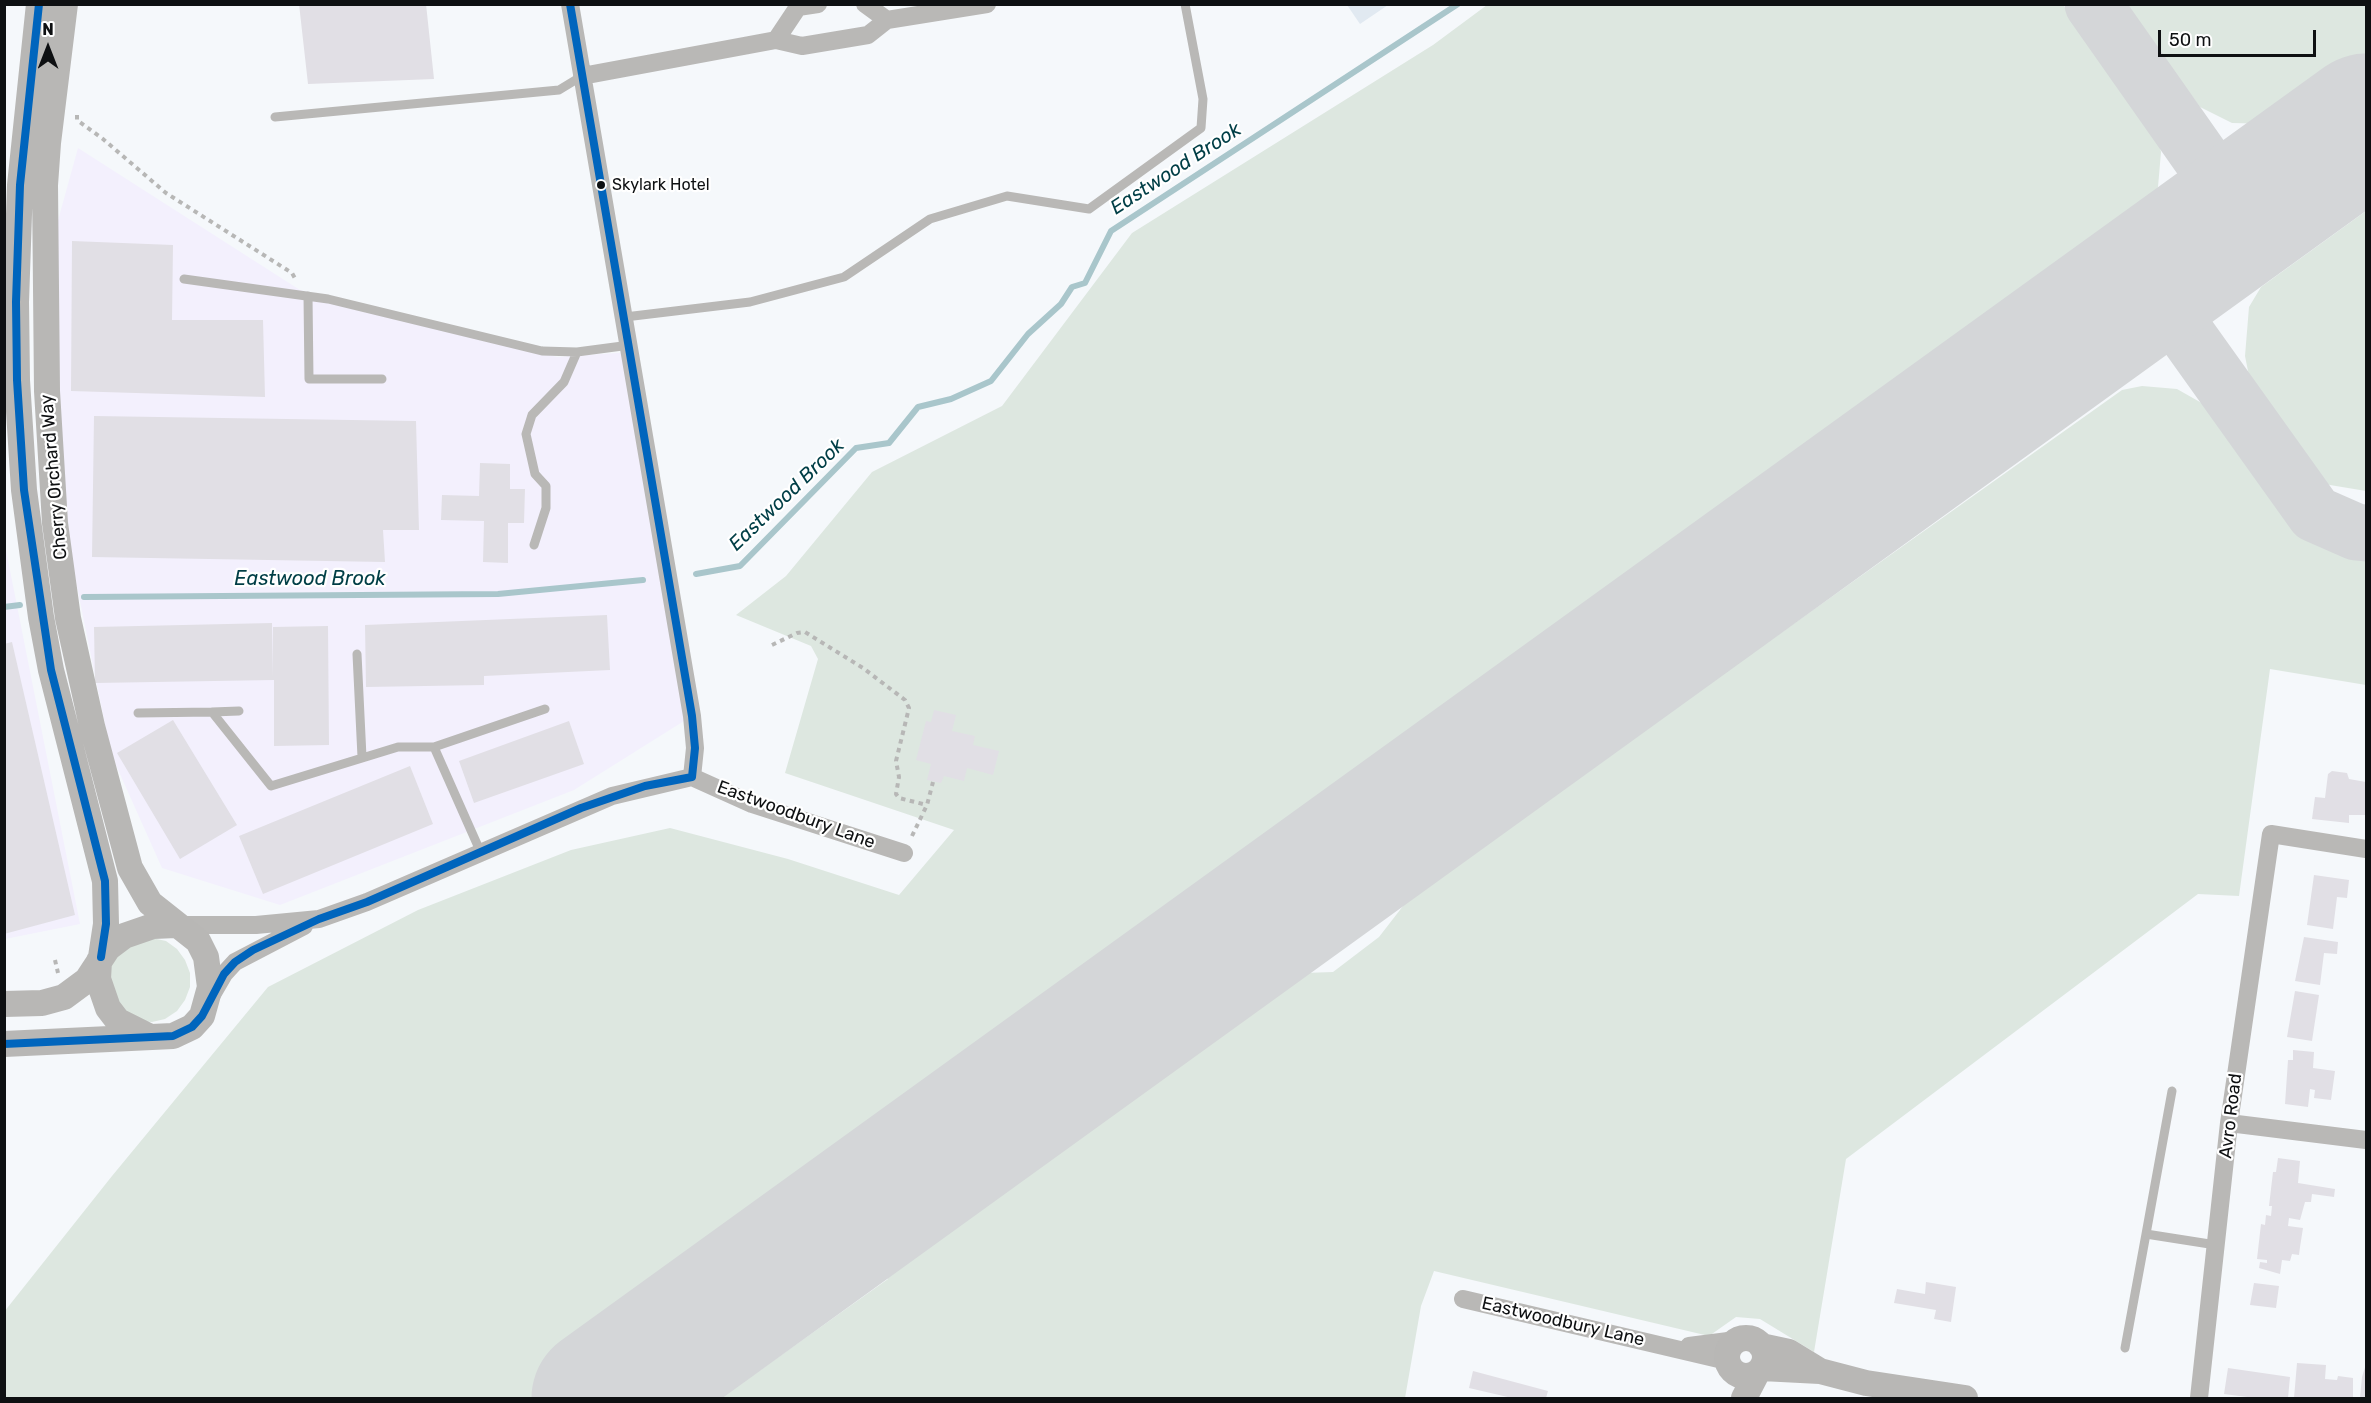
<!DOCTYPE html>
<html>
<head>
<meta charset="utf-8">
<style>
	body { margin:0 }
	#map { position:relative; width:2371px; height:1403px; overflow:hidden; background:#f5f8fb; font-family:Rubik,sans-serif }
	canvas { display:block }
	.frame { position:absolute; inset:0; border:6px solid #0e1012; pointer-events:none }
	.north { position:absolute; left:18px; top:18px; width:60px; height:60px; -webkit-text-stroke:4px #fff; paint-order:stroke; rotate:0deg; font-size:16px; font-weight:700; line-height:24px; text-align:center; color:#0e1012 }
	.north::after { content:''; display:block; margin:auto; width:21px; height:27px; background:#0e1012; clip-path:polygon(50% 0,100% 100%,50% 72%,0 100%) }
	.scale { position:absolute; left:2158px; top:30px; width:158px; height:27px; box-sizing:border-box; border:3px solid #0e1012; border-top:0; padding-left:8px; font-size:18px; line-height:21px; white-space:nowrap; color:#0e1012; -webkit-text-stroke:4px #fff; paint-order:stroke }
</style>
</head>
<body>
<div id="map">
<canvas width="2371" height="1403"></canvas>
<div class="frame"></div>
<div class="north">N</div>
<div class="scale">50 m</div>
</div>
<script>
const c = document.querySelector('canvas').getContext('2d');
c.lineJoin = 'round';
function fill(path, color) { c.fillStyle = color; c.fill(path, 'evenodd'); }
const shape = rows => new Path2D(rows.map(r => 'M' + r).join(''));
function stroke(path, color, width, dash) { c.strokeStyle = color; c.lineWidth = width; c.lineCap = dash ? 'butt' : 'round'; c.setLineDash(dash || []); c.stroke(path); }
function write(font, color, halo, rows, align = 'center') {
  c.font = font + ' Rubik,sans-serif'; c.lineWidth = 4.5; c.setLineDash([]); c.textBaseline = 'middle'; c.strokeStyle = halo; c.fillStyle = color; for (const [text, x, y, turn = 0] of rows) {
    c.save(); c.translate(x, y); c.rotate((+turn || 0) * Math.PI / 180); c.textAlign = isNaN(turn) ? turn : align; if (halo) c.strokeText(text, 0, 0); c.fillText(text, 0, 0); c.restore();
  }
}
fill(shape([
	[1347,5,1388,5,1360,24]
]), '#e1e9f1');
fill(shape([
	[78,148,300,290,557,357,632,352,692,716,574,790,280,905,162,868,111,754,72,562,55,390,57,224],
	[4,540,80,924,5,939,4,939]
]), '#f3f0fd');
fill(shape([
	[1487,5,2063,5,2157,134,2161,152,2158,187,2152,205,2140,226,1305,828,1274,837,1215,891,929,1103,593,1344,599,1354,537,1398,5,1398,4,1312,112,1176,268,987,418,910,571,850,670,828,788,859,899,895,954,830,785,773,818,659,811,646,736,615,786,576,872,472,1002,406,1132,233,1433,45],
	[2126,5,2366,5,2366,67,2296,118,2275,124,2232,123,2200,107],
	[2366,211,2366,491,2324,484,2249,376,2245,356,2249,307,2261,287],
	[2142,386,2177,389,2214,410,2301,526,2320,544,2366,561,2366,685,2270,669,2239,896,2198,894,1846,1159,1814,1352,1760,1319,1736,1317,1709,1336,1434,1271,1421,1306,1405,1398,721,1398,888,1279,880,1268,1304,973,1333,972,1379,937,1410,897,2122,390],
	[152,938,166,941,177,949,185,960,190,973,190,987,185,1000,177,1011,165,1019,152,1022,137,1021,114,1006,107,965,115,953]
]), '#dde7e0');
stroke(shape([
	[696,574,740,566,856,448,889,443,918,407,951,399,991,381,1028,334,1061,304,1072,287,1085,283,1111,231,1458,4],
	[84,597,498,594,643,580],
	[4,607,20,605]
]), '#a9c6cb', 6);
stroke(shape([
	[2093,4,2211,172,2232,185,2262,188,2294,177],
	[2204,242,2184,268,2176,288,2175,315,2185,332,2315,514,2356,532,2366,533],
	[2108,312,2151,313,2169,320,2185,332]
]), '#d4d6d8', 57);
stroke(shape([
	[602,1398,2366,124]
]), '#d4d6d8', 141);
fill(shape([
	[299,4,426,4,434,79,308,84],
	[72,241,173,245,172,320,263,320,265,397,71,391],
	[94,416,416,421,419,530,383,530,385,562,92,557],
	[480,463,510,464,510,489,525,489,524,523,508,523,508,563,483,562,484,521,441,520,442,495,479,496],
	[607,615,610,670,484,676,484,685,366,687,365,625],
	[272,623,273,677,273,627,328,626,329,745,274,746,274,680,95,683,94,627],
	[12,642,75,915,4,934,4,644],
	[934,710,956,715,952,731,975,736,973,745,999,751,993,775,967,768,964,781,944,776,941,783,927,780,931,764,916,760,926,721,931,722],
	[173,720,237,825,180,859,117,753],
	[569,721,584,764,474,803,459,761],
	[410,766,433,824,263,894,239,836],
	[2332,771,2347,773,2349,779,2366,782,2365,815,2349,815,2349,823,2312,819,2315,797,2325,798,2328,774],
	[2314,875,2349,880,2347,898,2337,897,2333,929,2307,925],
	[2304,937,2338,942,2337,954,2324,953,2320,985,2295,981],
	[2295,991,2319,995,2312,1041,2287,1037],
	[2293,1050,2314,1052,2313,1068,2335,1071,2331,1100,2314,1098,2315,1090,2310,1089,2308,1107,2285,1104,2288,1060,2293,1060],
	[2278,1158,2300,1161,2298,1183,2335,1189,2334,1197,2312,1194,2311,1202,2305,1202,2300,1220,2289,1218,2288,1226,2303,1228,2300,1247,2299,1255,2292,1254,2290,1261,2282,1260,2280,1274,2259,1268,2260,1262,2267,1263,2267,1260,2257,1259,2261,1224,2265,1225,2266,1215,2271,1216,2272,1206,2269,1206,2273,1172,2276,1172],
	[1926,1282,1956,1287,1951,1322,1934,1319,1936,1310,1894,1303,1897,1289,1925,1294],
	[2254,1283,2279,1286,2276,1308,2250,1305],
	[2297,1363,2326,1365,2325,1379,2337,1380,2338,1376,2353,1378,2353,1398,2294,1398],
	[2366,1364,2366,1398,2360,1398,2362,1377],
	[2228,1368,2290,1377,2288,1398,2255,1398,2224,1394],
	[1473,1371,1548,1391,1546,1398,1512,1398,1469,1388]
]), '#e1dfe5');
stroke(shape([
	[77,115,77,120,103,139,166,193,292,273,296,280],
	[772,645,797,633,805,632,863,668,905,700,909,708,896,761,899,777,896,794,899,798,927,805],
	[912,836,927,805,933,782],
	[55,960,58,973]
]), '#b7b7b6', 4, [4.5, 4.5]);
stroke(shape([
	[275,117,559,90,582,76],
	[184,279,328,299,542,351,577,352,630,345],
	[308,296,309,379,382,379],
	[625,317,750,302,844,277,930,219,1007,196,1089,209,1201,128,1203,99,1185,4],
	[534,545,546,508,546,486,535,474,526,434,532,415,564,382,577,352],
	[357,654,362,757],
	[239,711,212,712,271,786,398,747,434,747,481,853],
	[138,713,212,712],
	[434,747,545,709],
	[2172,1091,2146,1234,2216,1245],
	[2125,1348,2146,1234]
]), '#b9b8b6', 9);
stroke(shape([
	[570,4,692,716,695,748,692,777],
	[865,4,887,20],
	[776,40,798,7,818,4],
	[582,76,776,40,802,46,868,35,887,20,987,4],
	[178,925,256,925,319,919,367,902,612,796,692,777,752,804,904,853],
	[210,998,224,974,235,962,304,926],
	[2229,1123,2366,1140],
	[1463,1299,1727,1361],
	[1689,1346,1736,1340],
	[2199,1398,2229,1123,2271,834,2366,849]
]), '#b9b8b6', 18);
stroke(shape([
	[39,4,20,185,16,302,17,380,24,490,41,617,51,670,105,881,106,924,101,957],
	[99,961,98,979,108,1008,118,1021,148,1036],
	[4,1004,42,1003,64,997,87,980,108,948,124,936,153,926,176,925],
	[4,1044,173,1036,192,1027,202,1016,210,987,206,957,198,941,150,903,130,868,92,726,68,618,55,523,47,391,45,185,48,143,65,4],
	'1727 1357a19 19 0 1 1 38 0a19 19 0 1 1-38 0Z',
	[1761,1346,1789,1352,1820,1371],
	[1762,1368,1820,1371,1866,1383,1965,1398],
	[1744,1398,1757,1373]
]), '#b8b7b5', 26);
stroke(shape([
	[39,4,20,185,16,302,17,380,24,490,51,670,105,881,106,924,101,957],
	[4,1044,173,1036,192,1027,202,1016,224,974,235,962,253,950,319,919,367,902,581,808,645,786,692,777,695,748,692,716,570,4]
]), '#0065bd', 8);
for (const [x, y, r, color] of [
	[601,185,5,"#0e1012"]
]) { const dot = new Path2D(); dot.arc(x, y, r, 0, 2 * Math.PI); c.fillStyle = color; c.fill(dot); stroke(dot, '#fff', 2); }
write('16px', '#0e1012', '#fff', [
	["Skylark Hotel",612,185]
], 'left');
write('18px', '#0e1012', '#fff', [
	["Cherry Orchard Way",54,477,-95],
	["Eastwoodbury Lane",796,815,20],
	["Avro Road",2231,1116,-83],
	["Eastwoodbury Lane",1563,1322,13]
]);
write('italic 20px', '#003e46', '#fff', [
	["Eastwood Brook",1176,169,-33],
	["Eastwood Brook",787,495,-44],
	["Eastwood Brook",310,579]
]);
</script>
</body>
</html>
